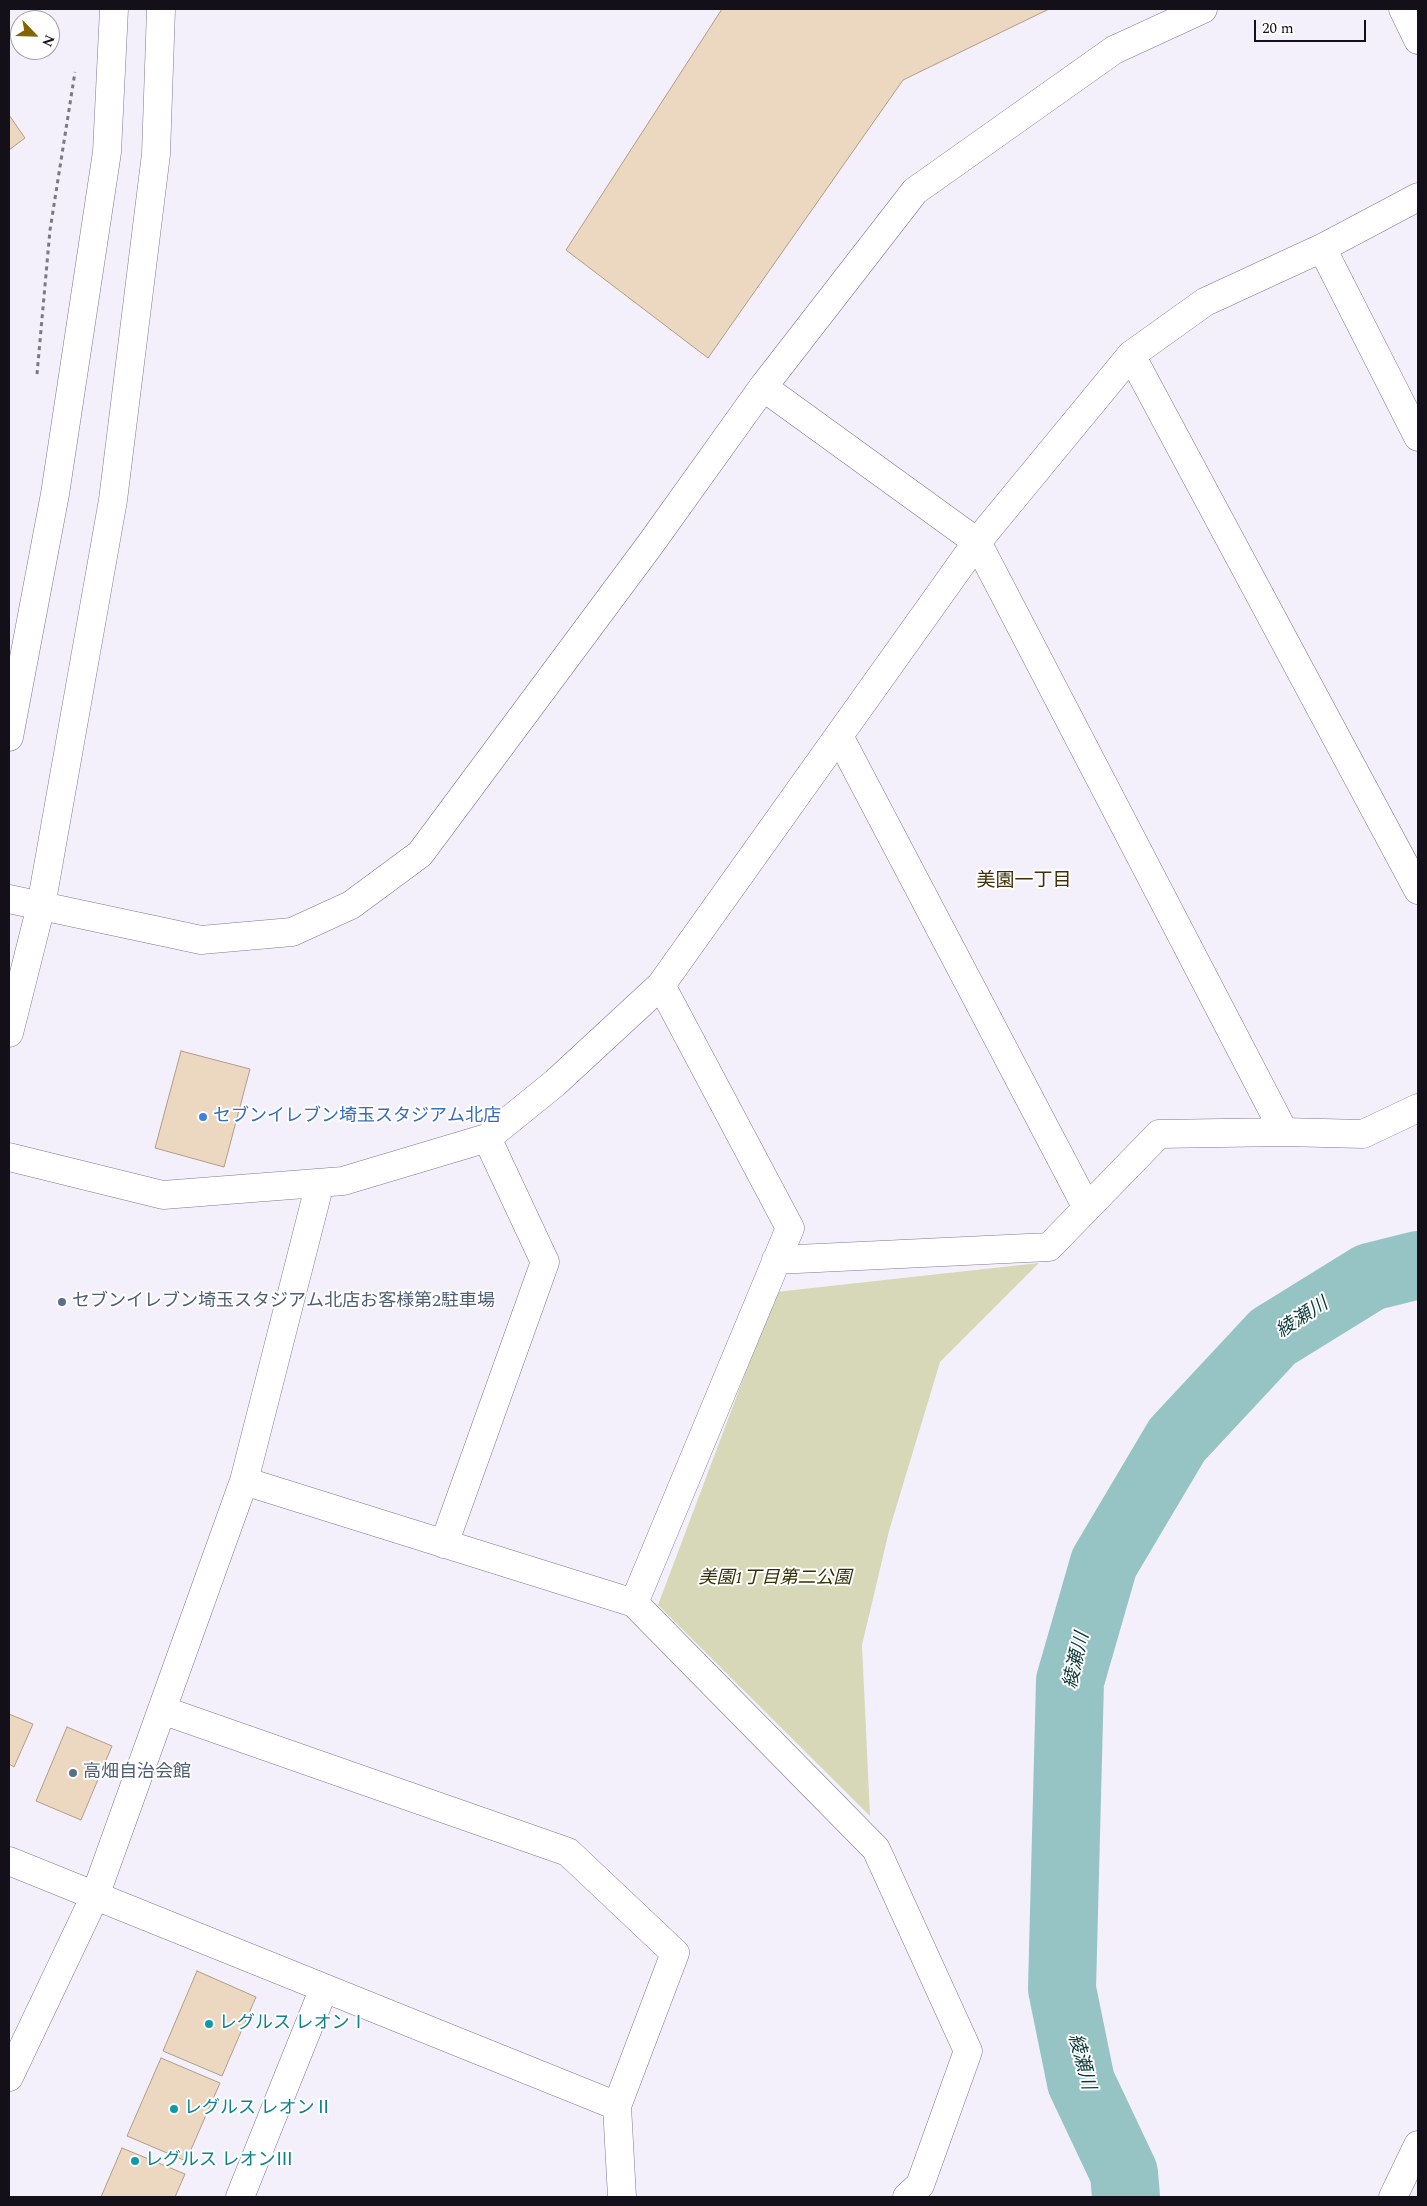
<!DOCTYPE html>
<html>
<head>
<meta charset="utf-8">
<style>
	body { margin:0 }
	#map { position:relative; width:1427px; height:2206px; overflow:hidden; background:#f3f0fb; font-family:Spectral,serif }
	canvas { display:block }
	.frame { position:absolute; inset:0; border:10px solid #131019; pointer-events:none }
	.north { position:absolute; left:10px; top:10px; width:50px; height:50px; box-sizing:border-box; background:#fff; border:1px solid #a19fa3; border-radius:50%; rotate:114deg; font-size:14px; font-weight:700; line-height:20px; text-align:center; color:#131019 }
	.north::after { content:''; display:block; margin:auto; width:18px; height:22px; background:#876300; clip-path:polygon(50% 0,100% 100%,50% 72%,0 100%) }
	.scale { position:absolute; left:1254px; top:20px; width:112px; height:22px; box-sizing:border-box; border:2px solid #131019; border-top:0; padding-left:6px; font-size:15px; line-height:18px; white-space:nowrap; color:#131019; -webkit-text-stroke:4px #fff; paint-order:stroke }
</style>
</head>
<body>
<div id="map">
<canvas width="1427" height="2206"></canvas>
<div class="frame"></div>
<div class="north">N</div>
<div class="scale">20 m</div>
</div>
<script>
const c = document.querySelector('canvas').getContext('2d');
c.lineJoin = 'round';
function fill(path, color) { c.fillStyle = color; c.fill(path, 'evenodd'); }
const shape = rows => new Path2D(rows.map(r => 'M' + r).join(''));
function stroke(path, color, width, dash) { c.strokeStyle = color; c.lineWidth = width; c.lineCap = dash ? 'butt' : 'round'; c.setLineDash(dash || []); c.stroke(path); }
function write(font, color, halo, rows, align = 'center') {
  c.font = font + ' Spectral,"Noto Sans JP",serif'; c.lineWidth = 4; c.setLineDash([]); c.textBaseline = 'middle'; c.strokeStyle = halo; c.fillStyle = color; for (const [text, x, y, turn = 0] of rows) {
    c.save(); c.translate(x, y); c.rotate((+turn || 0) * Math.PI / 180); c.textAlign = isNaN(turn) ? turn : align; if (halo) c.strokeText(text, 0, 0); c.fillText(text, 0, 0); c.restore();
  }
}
fill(shape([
	[1039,1263,940,1362,889,1531,862,1645,870,1816,658,1605,776,1292]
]), '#d6d8b8');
stroke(shape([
	[1126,2197,1124,2173,1081,2082,1062,1989,1070,1681,1104,1563,1177,1440,1273,1337,1370,1277,1418,1265]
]), '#96c4c4', 68);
const building = shape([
	[722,9,1049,9,903,80,708,358,566,250,722,9],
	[9,115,25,138,9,150,9,115],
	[181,1051,250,1069,224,1167,155,1148,181,1051],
	[9,1714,33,1724,14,1767,9,1764,9,1714],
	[67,1727,112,1746,81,1820,36,1801,67,1727],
	[197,1971,256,1997,222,2076,163,2051,197,1971],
	[161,2058,220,2083,186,2161,127,2136,161,2058],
	[122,2148,185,2174,175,2197,101,2197,122,2148]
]);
fill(building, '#ecd7c0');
stroke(building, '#b19d87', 1);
const street = shape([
	[1403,9,1418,40],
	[1322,248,1418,437],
	[1131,355,1418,890],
	[763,387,977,542,1284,1132,1363,1134,1418,1108],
	[839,736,1087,1208,1159,1134,1284,1132],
	[9,1157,163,1195,343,1181,487,1138,555,1083,661,985,977,542,1131,355,1205,302,1322,248,1418,197],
	[776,1260,1049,1247,1087,1208],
	[244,1481,634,1603,876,1849,968,2051,920,2185,907,2197],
	[444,1544,545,1262,487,1138],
	[634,1603,790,1228,661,985],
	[162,1710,568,1852,675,1953,617,2106,622,2197],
	[9,1861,617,2106],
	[9,2077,95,1896,244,1481,320,1183],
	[240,2197,324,1988]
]);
const secondary = shape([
	[9,737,55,494,107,152,114,9],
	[9,899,201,940,292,932,351,905,420,854,652,542,763,387,915,191,1114,50,1203,9],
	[9,1033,41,906,113,500,156,154,161,9],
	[1393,2197,1418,2145]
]);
stroke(street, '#807790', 29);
stroke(secondary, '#807790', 29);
stroke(shape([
	[37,374,50,230,75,72]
]), '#7c7983', 3, [4, 4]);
stroke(street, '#fff', 28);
stroke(secondary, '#fff', 28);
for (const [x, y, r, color] of [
	[203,1117,5,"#3f7fe0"],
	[62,1302,5,"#5c6f8a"],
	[73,1773,5,"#5c6f8a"],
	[209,2024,5,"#0f9aa8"],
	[174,2109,5,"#0f9aa8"],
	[135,2161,5,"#0f9aa8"]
]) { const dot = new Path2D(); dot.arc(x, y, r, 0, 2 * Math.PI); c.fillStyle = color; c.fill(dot); stroke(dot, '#fff', 2); }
write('18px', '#366cbe', '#fff', [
	["セブンイレブン埼玉スタジアム北店",213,1117]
], 'left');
write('18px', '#4e5e75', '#fff', [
	["セブンイレブン埼玉スタジアム北店お客様第2駐車場",72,1302],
	["高畑自治会館",83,1773]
], 'left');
write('italic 18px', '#313104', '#fff', [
	["美園1丁目第二公園",775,1579]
]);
write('18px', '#0d838f', '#fff', [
	["レグルス レオンⅠ",219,2024],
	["レグルス レオンⅡ",184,2109],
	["レグルス レオンⅢ",145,2161]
], 'left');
write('19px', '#402e05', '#fff', [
	["美園一丁目",1024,882]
]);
write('italic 19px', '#0e3b3b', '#fff', [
	["綾瀬川",1303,1319,-33],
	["綾瀬川",1078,1661,-77],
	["綾瀬川",1080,2062,75]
]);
</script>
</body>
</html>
